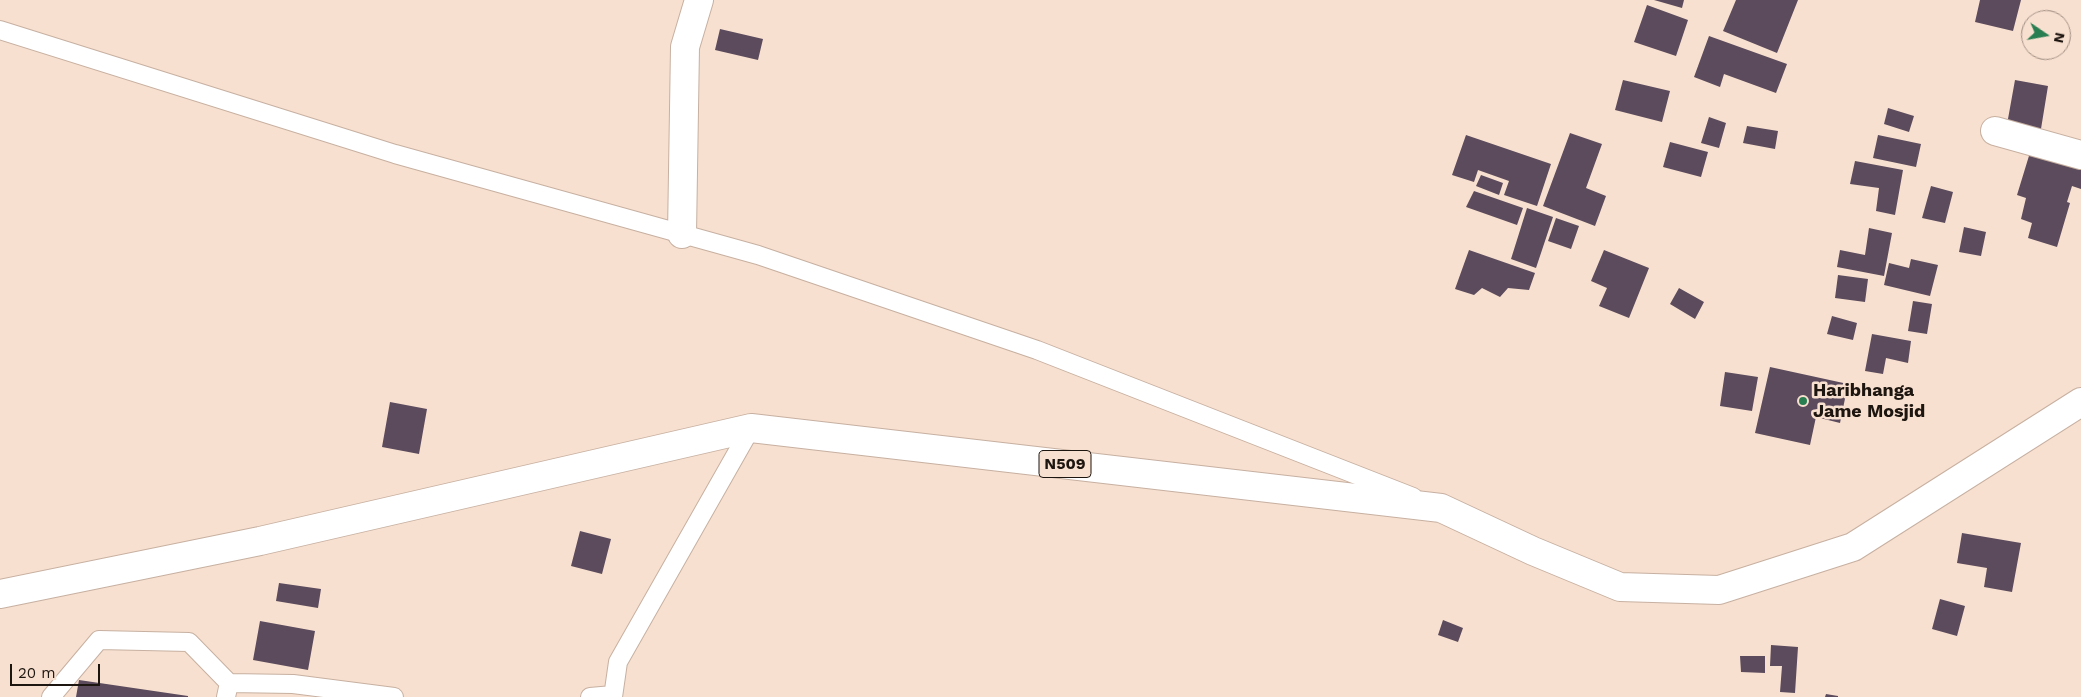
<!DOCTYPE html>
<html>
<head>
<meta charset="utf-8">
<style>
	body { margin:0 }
	#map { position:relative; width:2081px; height:697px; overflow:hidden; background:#f8e0d0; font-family:"Work Sans",sans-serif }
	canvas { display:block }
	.north { position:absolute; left:2021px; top:10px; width:50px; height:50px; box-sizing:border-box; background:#f8e0d0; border:1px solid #a08f83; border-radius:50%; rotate:102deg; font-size:14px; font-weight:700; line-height:20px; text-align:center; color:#1d150f }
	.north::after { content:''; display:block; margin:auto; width:18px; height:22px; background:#297e51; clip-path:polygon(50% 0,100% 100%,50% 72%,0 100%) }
	.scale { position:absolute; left:10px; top:664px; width:90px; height:22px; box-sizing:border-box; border:2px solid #1d150f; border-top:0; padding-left:6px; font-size:15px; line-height:18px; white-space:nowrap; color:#1d150f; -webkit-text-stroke:4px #f8e0d0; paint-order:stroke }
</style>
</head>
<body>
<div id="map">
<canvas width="2081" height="697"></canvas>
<div class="north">N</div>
<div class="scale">20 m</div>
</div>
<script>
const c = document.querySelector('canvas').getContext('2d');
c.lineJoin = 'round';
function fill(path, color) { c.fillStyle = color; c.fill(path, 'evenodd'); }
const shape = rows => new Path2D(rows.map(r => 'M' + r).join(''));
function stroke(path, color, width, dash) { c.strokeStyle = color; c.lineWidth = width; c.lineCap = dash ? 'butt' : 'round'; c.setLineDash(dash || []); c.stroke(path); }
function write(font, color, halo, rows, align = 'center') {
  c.font = font + ' "Work Sans",sans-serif'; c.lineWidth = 5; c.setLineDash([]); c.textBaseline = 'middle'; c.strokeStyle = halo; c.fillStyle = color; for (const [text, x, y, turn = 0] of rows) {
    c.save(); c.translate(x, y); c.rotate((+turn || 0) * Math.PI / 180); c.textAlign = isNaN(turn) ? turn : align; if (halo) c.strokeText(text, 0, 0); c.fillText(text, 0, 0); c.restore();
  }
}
fill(shape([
	[1654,0,1684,0,1682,8],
	[1736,0,1798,0,1777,53,1723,31],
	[1980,0,2021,0,2013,31,1975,22],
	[1647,5,1688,20,1676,56,1634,42],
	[720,29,763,39,758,60,715,50],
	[1709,36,1787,64,1776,93,1724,74,1720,87,1694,77],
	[1623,80,1670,91,1662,122,1615,110],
	[2015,80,2048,86,2040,135,2006,130],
	[1888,108,1914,116,1909,132,1884,124],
	[1709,117,1726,123,1719,148,1701,143],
	[1747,126,1778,131,1775,149,1743,143],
	[1570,133,1602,144,1586,188,1606,196,1595,226,1543,206],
	[1466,135,1551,164,1537,206,1504,195,1509,181,1478,170,1474,182,1452,175],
	[1878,135,1921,144,1916,167,1873,158],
	[1670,142,1708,152,1701,177,1663,167],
	[2032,146,2081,161,2081,189,2072,186,2067,202,2070,203,2057,247,2028,238,2032,223,2021,219,2026,198,2017,195],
	[1855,161,1903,170,1895,215,1876,211,1879,188,1850,184],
	[1481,175,1503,183,1499,195,1476,186],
	[1931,186,1953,192,1945,223,1922,218],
	[1474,191,1523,208,1517,225,1466,207],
	[1527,208,1553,217,1536,268,1511,259],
	[1556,218,1579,226,1571,249,1548,241],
	[1964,227,1986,232,1981,256,1959,252],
	[1869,228,1892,233,1884,276,1837,267,1840,250,1865,255],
	[1469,250,1535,273,1529,290,1508,288,1500,297,1482,288,1474,295,1455,289],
	[1604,250,1649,268,1629,318,1599,306,1607,288,1591,281],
	[1911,259,1938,265,1930,296,1884,285,1889,263,1909,268],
	[1838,275,1868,279,1865,302,1835,298],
	[1679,288,1704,302,1695,319,1670,304],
	[1913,301,1932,304,1927,334,1908,331],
	[1832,316,1857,323,1853,340,1827,334],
	[1872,334,1911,341,1908,363,1886,358,1883,374,1865,371],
	[1770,367,1848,384,1840,423,1816,417,1810,445,1755,433],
	[1725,372,1758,377,1752,411,1720,406],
	[390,402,427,409,419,454,382,447],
	[580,531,611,539,602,574,571,566],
	[1962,533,2021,543,2012,592,1984,587,1987,568,1957,563],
	[279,583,321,589,318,608,276,601],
	[1940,599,1965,606,1957,636,1932,629],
	[1443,620,1463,628,1458,642,1438,635],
	[260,621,315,631,308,670,253,660],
	[1771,645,1798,647,1795,693,1780,692,1782,666,1770,666],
	[1740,656,1765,656,1765,673,1741,672],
	[79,680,188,696,188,697,76,697],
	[1826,694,1838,696,1838,697,1825,697]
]), '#5b4b5c');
const service = shape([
	[0,30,395,154,758,255,1037,350,1413,497],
	[51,697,99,640,189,642,229,683],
	[226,697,229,683,293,684,394,697],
	[590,697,613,695],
	[613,697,618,662,751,428]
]);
const minor = shape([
	[1995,131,2081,155],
	[682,234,685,47,699,0]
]);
const trunk = shape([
	[0,594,260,541,751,428,1441,508,1533,551,1620,587,1719,590,1853,547,2081,402]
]);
stroke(service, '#c7b0a1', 20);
stroke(minor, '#c7b0a1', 30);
stroke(trunk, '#c7b0a1', 30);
stroke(service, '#fff', 18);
stroke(minor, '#fff', 28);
stroke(trunk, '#fff', 28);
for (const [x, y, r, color] of [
	[1803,401,5,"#297e51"]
]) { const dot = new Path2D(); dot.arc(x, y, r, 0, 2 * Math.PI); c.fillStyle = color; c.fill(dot); stroke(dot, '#f8e0d0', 2); }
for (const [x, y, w] of [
	[1065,464,52]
]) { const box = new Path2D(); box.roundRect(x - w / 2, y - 13.5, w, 27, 4); c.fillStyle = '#f8e0d0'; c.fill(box); stroke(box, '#1d150f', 1); }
write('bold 16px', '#1d150f', null, [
	["N509",1065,464]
]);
write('bold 18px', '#1d150f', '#f8e0d0', [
	["Haribhanga",1813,391],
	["Jame Mosjid",1813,412]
], 'left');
</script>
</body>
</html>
